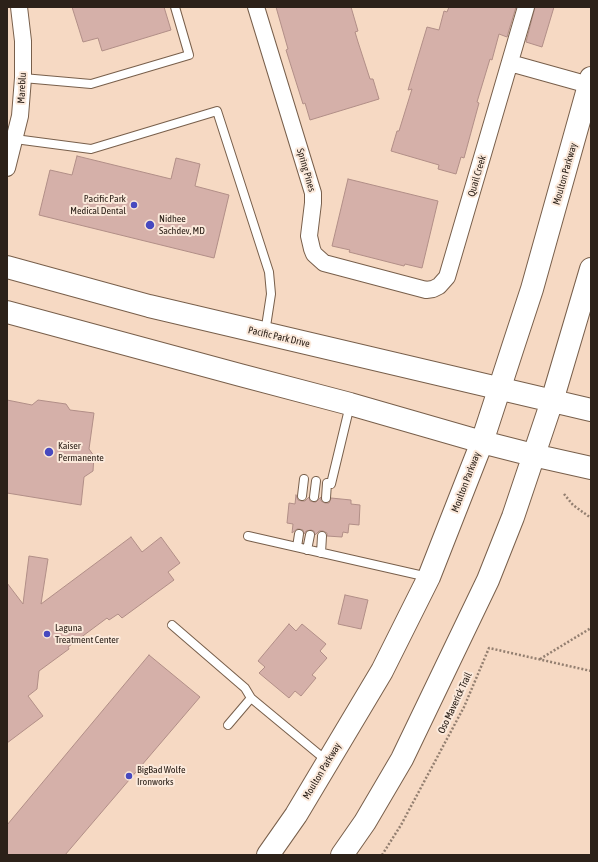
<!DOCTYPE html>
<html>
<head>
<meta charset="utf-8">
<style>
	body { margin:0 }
	#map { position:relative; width:598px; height:862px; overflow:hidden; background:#f6d9c3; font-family:"Asap Condensed",sans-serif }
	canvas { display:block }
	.frame { position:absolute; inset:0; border:8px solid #2c2119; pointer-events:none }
</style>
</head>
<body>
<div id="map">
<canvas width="598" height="862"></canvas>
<div class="frame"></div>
</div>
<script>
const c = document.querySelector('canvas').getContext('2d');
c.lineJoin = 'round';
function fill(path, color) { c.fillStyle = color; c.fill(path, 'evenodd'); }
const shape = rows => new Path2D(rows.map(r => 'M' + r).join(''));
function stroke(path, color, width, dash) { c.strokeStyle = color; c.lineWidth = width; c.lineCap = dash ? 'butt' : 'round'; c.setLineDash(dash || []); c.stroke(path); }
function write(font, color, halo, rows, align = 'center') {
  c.font = font + ' "Asap Condensed",sans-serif'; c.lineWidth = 4; c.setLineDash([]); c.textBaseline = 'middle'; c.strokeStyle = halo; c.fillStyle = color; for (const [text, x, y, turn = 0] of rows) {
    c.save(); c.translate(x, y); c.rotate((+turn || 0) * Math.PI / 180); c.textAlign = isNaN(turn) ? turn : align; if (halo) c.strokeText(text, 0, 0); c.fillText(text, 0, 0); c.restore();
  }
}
const building = shape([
	[72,7,164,7,171,30,102,51,98,38,83,42,72,7],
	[276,7,351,7,358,31,355,32,358,42,370,79,373,79,379,99,310,120,305,103,303,104,286,50,288,49,276,7],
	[449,7,516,7,507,37,499,34,492,60,490,59,477,102,479,103,464,158,461,157,456,174,438,169,439,165,391,151,397,131,399,131,412,89,408,90,427,27,439,30,444,11,447,12,449,7],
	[535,7,554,7,542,47,526,42,535,7],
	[77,156,171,179,176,158,200,164,195,186,229,195,214,258,39,215,50,170,72,175,77,156],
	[348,179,438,201,422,268,405,264,404,266,349,252,350,250,332,246,348,179],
	[7,400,32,405,38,400,66,404,70,410,94,413,89,449,94,456,93,471,84,477,81,505,7,493,7,400],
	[296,495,298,500,302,501,305,501,309,497,310,501,314,502,316,502,321,497,321,501,325,503,329,503,331,498,351,500,351,504,360,505,359,525,349,524,348,533,343,532,342,537,327,536,327,533,323,531,319,531,315,535,314,531,311,530,306,531,304,534,303,530,299,529,297,529,292,533,293,524,287,523,289,503,295,504,296,495],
	[131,537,142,552,161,537,180,563,168,572,174,580,122,618,118,614,109,620,107,618,68,647,69,649,39,671,37,689,28,696,43,716,7,743,7,583,23,604,29,556,48,559,41,604,131,537],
	[345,595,368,600,361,629,338,624,345,595],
	[289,624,296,631,302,624,326,644,320,651,327,658,312,675,316,678,301,696,295,691,289,698,259,673,265,667,258,661,289,624],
	[149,655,200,697,65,855,7,855,7,825,149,655]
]);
fill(building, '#d5b0a9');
stroke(building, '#b18e87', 1);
const service = shape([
	[23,78,91,84,189,55,175,7],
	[15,139,91,149,217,111,269,272,271,294,265,333],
	[331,484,350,405],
	[302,496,304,479],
	[314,497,316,481],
	[326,498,327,483],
	[248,536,428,577],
	[297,547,299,534],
	[307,550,310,535],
	[321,553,322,536],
	[172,625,245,688,251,698,327,761],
	[228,725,251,698]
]);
const minor = shape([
	[256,7,313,193,313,203,309,236,312,249,314,254,324,263,426,290,433,289,439,286,447,277,526,7],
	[510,63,589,85],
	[7,168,20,116,23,78,23,41,19,7]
]);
const primary = shape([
	[7,267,149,306,591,410],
	[7,312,240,375,350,404,482,442,533,455,591,468],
	[268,855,296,815,382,671,429,577,482,442,512,350,532,289,591,78],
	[342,855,365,822,402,759,488,580,513,517,552,401,591,269]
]);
stroke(service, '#785f4b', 10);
stroke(minor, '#785f4b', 18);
stroke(primary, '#785f4b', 24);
stroke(shape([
	[564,494,573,505,591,518],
	[540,659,591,628],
	[382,855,401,825,464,707,489,648,591,671]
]), '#937f70', 2.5, [2, 2]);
stroke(service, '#fff', 8);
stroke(minor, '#fff', 16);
stroke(primary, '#fff', 22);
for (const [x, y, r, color] of [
	[134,205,4,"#4749bf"],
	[150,225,5,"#4749bf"],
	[49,452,5,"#4749bf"],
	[47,634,4,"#4749bf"],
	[129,776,4,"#4749bf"]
]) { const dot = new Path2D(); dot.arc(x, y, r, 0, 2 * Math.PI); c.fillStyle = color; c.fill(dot); stroke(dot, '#fbe9db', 1.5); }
write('10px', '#2c2119', '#fbe9db', [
	["Mareblu",22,88,-87],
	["Spring Pines",306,170,74],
	["Moulton Parkway",565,174,-74],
	["Quail Creek",477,176,-74],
	["Pacific Park Drive",279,337,13],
	["Moulton Parkway",466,482,-69],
	["Oso Maverick Trail",455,703,-65],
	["Moulton Parkway",322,771,-59]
]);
write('10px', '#2c2119', '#fbe9db', [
	["Pacific Park",126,199,"right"],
	["Medical Dental",126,211,"right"],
	["Nidhee",159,219],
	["Sachdev, MD",159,231],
	["Kaiser",58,446],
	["Permanente",58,458],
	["Laguna",55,628],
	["Treatment Center",55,640],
	["BigBad Wolfe",137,770],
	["Ironworks",137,782]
], 'left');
</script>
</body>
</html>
